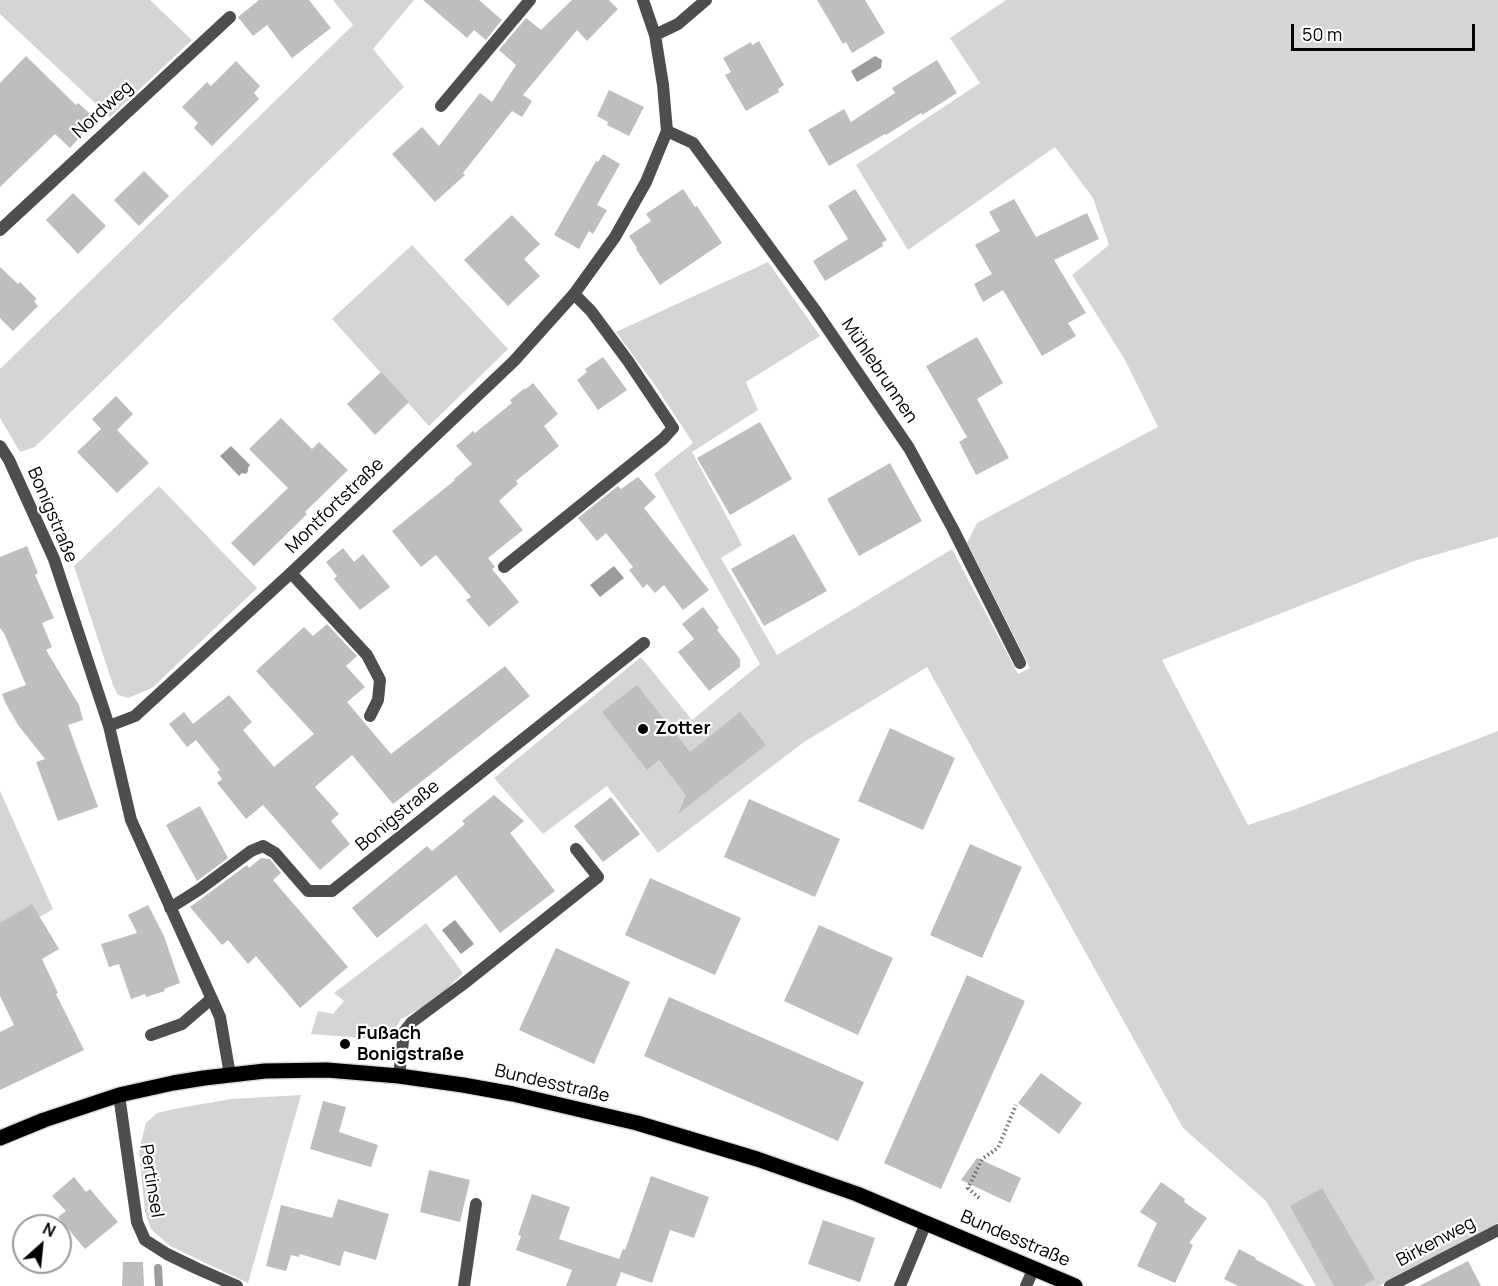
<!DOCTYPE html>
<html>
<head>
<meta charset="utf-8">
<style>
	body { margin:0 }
	#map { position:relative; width:1498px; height:1286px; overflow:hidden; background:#fff; font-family:Manrope,sans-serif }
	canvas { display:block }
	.north { position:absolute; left:12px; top:1214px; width:60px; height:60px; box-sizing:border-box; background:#fff; border:2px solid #999; border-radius:50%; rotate:27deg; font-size:16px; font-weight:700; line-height:24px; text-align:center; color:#000 }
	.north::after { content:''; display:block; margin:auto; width:21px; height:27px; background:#000; clip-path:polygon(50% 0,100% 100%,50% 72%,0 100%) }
	.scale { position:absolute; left:1291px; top:24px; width:184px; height:27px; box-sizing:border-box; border:3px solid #000; border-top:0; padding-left:8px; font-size:18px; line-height:21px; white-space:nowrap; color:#000; -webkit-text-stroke:4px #fff; paint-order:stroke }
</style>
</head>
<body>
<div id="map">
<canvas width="1498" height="1286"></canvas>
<div class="north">N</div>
<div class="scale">50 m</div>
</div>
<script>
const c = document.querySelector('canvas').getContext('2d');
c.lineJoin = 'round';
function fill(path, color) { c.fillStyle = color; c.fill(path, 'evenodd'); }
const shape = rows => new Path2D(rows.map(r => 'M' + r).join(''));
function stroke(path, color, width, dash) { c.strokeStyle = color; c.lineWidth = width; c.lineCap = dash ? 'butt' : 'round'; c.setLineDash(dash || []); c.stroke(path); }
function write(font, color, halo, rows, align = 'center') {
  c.font = font + ' Manrope,sans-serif'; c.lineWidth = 4.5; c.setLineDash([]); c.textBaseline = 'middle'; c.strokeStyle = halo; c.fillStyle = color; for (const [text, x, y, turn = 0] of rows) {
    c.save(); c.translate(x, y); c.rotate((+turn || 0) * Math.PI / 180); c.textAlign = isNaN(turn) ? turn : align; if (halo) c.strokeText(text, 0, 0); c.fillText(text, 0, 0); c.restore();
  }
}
fill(shape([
	[0,0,150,0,192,40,110,117,0,14],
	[333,0,414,0,373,49,404,87,35,447,20,452,0,418,0,369,353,25],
	[1006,0,1498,0,1498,537,1414,561,1162,660,1248,825,1293,810,1498,731,1498,1223,1379,1286,1316,1286,1266,1201,1183,1128,927,667,804,742,658,853,607,786,543,834,494,778,641,657,692,720,760,664,654,474,693,443,655,385,616,332,768,262,820,336,746,382,758,410,692,452,742,545,721,558,777,655,952,549,1018,674,1030,668,967,543,977,523,1158,427,1125,360,1072,275,1109,245,1093,198,1055,147,908,250,856,165,980,83,950,38],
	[412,245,508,349,429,426,332,319],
	[159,486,257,588,152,688,128,698,118,695,113,685,74,566],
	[0,791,53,909,0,941],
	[426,923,463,973,436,1000,401,1019,389,1040,311,1034,318,1011,333,1014,344,1001,334,993],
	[301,1095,248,1283,170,1246,151,1229,145,1212,139,1150,146,1123,157,1113,174,1109,231,1099]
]), '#d5d5d5');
fill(shape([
	[875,56,882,60,881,68,857,82,851,71],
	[231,446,250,465,248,468,248,471,246,474,242,473,239,476,220,456],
	[614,566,624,578,600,597,590,585],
	[455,920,474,944,461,954,442,930]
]), '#9c9c9c');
stroke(shape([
	[158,1268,159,1286]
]), '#9c9c9c', 8);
fill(shape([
	[259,0,309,0,331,28,292,58,267,25,253,36,238,17],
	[423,0,479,0,502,20,486,40,474,30,467,38],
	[572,0,609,0,618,9,587,41,577,30,523,95,532,101,522,117,512,111,463,173,465,175,435,202,392,154,422,127,439,146,480,93,492,102,516,65,499,50,526,18,541,30],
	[817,0,865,0,885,33,852,53,846,42,843,44],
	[759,41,784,85,778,89,779,92,746,111,725,75,731,72,723,58,751,42,752,45],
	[26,56,76,105,78,103,96,119,70,148,55,134,0,187,0,83],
	[937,60,957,93,922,115,921,113,886,135,885,134,829,166,808,130,844,109,851,122,895,93,892,88],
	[236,61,260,86,254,93,259,99,212,146,194,128,198,123,182,107,207,82,211,86],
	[609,90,644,107,629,136,607,125,608,122,597,116],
	[603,154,620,164,597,205,607,210,593,234,589,231,579,249,554,235,596,161,598,162],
	[144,171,169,196,139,226,114,200],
	[683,189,695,207,697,206,722,243,660,285,636,249,637,248,629,236,651,221,646,214],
	[855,189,887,240,882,243,883,246,825,281,813,261,848,239,828,206],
	[73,193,106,226,78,254,46,220],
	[1014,199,1036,237,1087,213,1099,239,1054,260,1086,313,1068,323,1076,336,1042,356,1003,290,983,302,974,284,992,274,975,245,1000,231,989,212],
	[512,215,540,244,524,259,540,276,508,306,464,260],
	[0,267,18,284,20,282,37,299,34,301,38,306,13,331,0,318],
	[977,337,1003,383,977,399,1009,458,976,475,959,442,967,437,926,366],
	[603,357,627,390,598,410,577,380,587,372,585,369],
	[381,372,409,402,375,435,347,404],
	[533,383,558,414,544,426,559,446,516,481,518,484,499,501,523,530,488,558,495,567,492,569,519,602,489,627,466,600,471,597,436,555,421,567,392,531,455,480,454,479,472,464,456,446,473,431,475,433,512,403,510,400,525,388,526,389],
	[116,396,133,414,117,430,149,463,117,493,77,452,101,429,92,419],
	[281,418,312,449,319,442,348,470,305,512,307,514,254,566,231,543,288,488,249,449],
	[760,422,792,479,730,515,697,458],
	[890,463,922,521,859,556,827,499],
	[638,477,656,497,644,508,709,590,683,610,664,585,655,593,647,584,643,588,629,570,633,567,606,533,597,541,578,518,618,486,621,489],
	[794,534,827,591,764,626,731,569],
	[27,546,38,573,35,575,54,618,42,623,52,647,46,650,79,705,83,720,68,725,98,807,58,821,36,762,45,759,18,725,6,704,2,694,26,685,4,633,0,628,0,557],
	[343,548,354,562,363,554,390,587,360,610,334,579,337,576,326,562],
	[703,607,719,628,717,630,740,659,740,667,709,691,678,652,694,639,682,624],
	[327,624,357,656,346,666,365,687,347,702,391,754,505,666,530,696,393,804,352,755,315,787,339,814,331,821,350,844,320,870,263,805,246,819,217,783,222,779,217,772,220,770,196,740,187,747,169,724,184,712,193,724,229,695,252,722,243,730,274,767,314,734,256,671,304,627,313,636],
	[637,685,690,752,740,712,766,745,678,814,686,795,659,760,647,770,602,712],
	[890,728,955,758,923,830,858,801],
	[494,795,524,821,510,833,555,891,500,933,456,875,377,938,352,908,427,846,432,851,465,824,462,821],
	[611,797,640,834,603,862,574,826],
	[749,799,840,839,815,897,724,857],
	[200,806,228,858,197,881,166,825],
	[970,844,1022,867,982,958,930,935],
	[261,858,270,859,281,873,273,880,348,967,300,1008,256,956,248,964,228,940,222,945,190,907,247,865,249,868],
	[650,878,741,918,715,975,625,935],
	[32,904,59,949,42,959,58,993,56,994,84,1050,0,1090,0,1032,14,1025,0,996,0,923],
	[148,905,164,936,180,983,164,989,165,991,146,997,145,994,131,999,119,964,109,967,101,944,137,933,128,915],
	[819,925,893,958,858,1035,784,1001],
	[556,948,630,982,594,1064,519,1030],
	[967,975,1025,1001,941,1189,884,1163],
	[669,997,864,1082,838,1141,644,1056],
	[1041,1073,1082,1103,1059,1134,1018,1103],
	[323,1101,346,1107,339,1132,378,1145,371,1167,310,1149],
	[977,1158,1021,1178,1010,1203,961,1180],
	[429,1170,470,1180,460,1222,420,1212],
	[651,1176,709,1197,694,1238,670,1230,652,1283,621,1272,616,1286,566,1286,572,1270,516,1250,521,1236,518,1235,532,1194,570,1207,559,1239,619,1259,623,1249,625,1250],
	[74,1177,86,1192,90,1189,118,1222,85,1249,58,1217,66,1211,52,1196],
	[1161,1182,1185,1199,1184,1202,1207,1218,1189,1243,1193,1245,1175,1283,1137,1266,1157,1223,1140,1212],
	[1322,1188,1375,1279,1362,1286,1334,1286,1290,1206],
	[338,1199,389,1214,376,1260,344,1251,340,1266,300,1254,299,1257,291,1255,286,1271,266,1266,281,1205,332,1218],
	[823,1220,875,1238,860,1282,808,1264],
	[1239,1249,1256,1258,1255,1259,1305,1286,1238,1286,1224,1279],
	[1468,1261,1481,1286,1419,1286],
	[123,1262,143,1262,144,1286,122,1286]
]), '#bebebe');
const primary = shape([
	[0,1138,44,1120,119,1095,173,1083,204,1078,265,1071,327,1070,399,1076,463,1085,513,1094,637,1123,757,1159,857,1194,1075,1286]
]);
stroke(primary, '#dbdbdb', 18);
stroke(shape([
	[979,1198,968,1188,982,1159,998,1148,1016,1105]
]), '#707070', 4, [1.5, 3]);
stroke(shape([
	[441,106,530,0],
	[504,567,663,439,673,428,628,361,591,311,574,294],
	[291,573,367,655,380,680,378,700,370,716],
	[151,1035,182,1024,211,999],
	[399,1076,404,1032,412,1022,462,985,598,877,576,849],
	[464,1286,476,1204],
	[900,1286,926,1223],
	[1026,1286,1034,1268]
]), '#4e4e4e', 12);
stroke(shape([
	[655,35,678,24,706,0],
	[667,131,693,143,815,310,909,448,953,529,1020,663],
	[0,230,230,17],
	[0,446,9,460,54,559,109,726,131,820,220,1017,230,1075],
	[109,726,135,716,291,573,514,361,574,294,615,237,646,182,667,131,663,85,655,35,643,0],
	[170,908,200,889,251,851,263,846,275,853,308,891,332,891,644,643],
	[119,1095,137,1222,145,1240,167,1254,198,1269,237,1286],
	[1390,1286,1498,1230]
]), '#4e4e4e', 12);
stroke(primary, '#000', 15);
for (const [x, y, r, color] of [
	[643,729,6,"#000"],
	[345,1044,6,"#000"]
]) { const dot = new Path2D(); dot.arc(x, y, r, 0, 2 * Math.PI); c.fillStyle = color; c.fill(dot); stroke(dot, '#fff', 2); }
write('18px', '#000', '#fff', [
	["Nordweg",103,110,-43],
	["Mühlebrunnen",879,371,56],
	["Montfortstraße",335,506,-44],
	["Bonigstraße",52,515,67],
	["Bonigstraße",398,816,-39],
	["Bundesstraße",552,1084,13],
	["Pertinsel",151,1181,81],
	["Bundesstraße",1015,1239,23],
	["Birkenweg",1436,1242,-28]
]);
write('bold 18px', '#000', '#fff', [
	["Zotter",655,729],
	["Fußach",357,1034],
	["Bonigstraße",357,1055]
], 'left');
</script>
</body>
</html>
